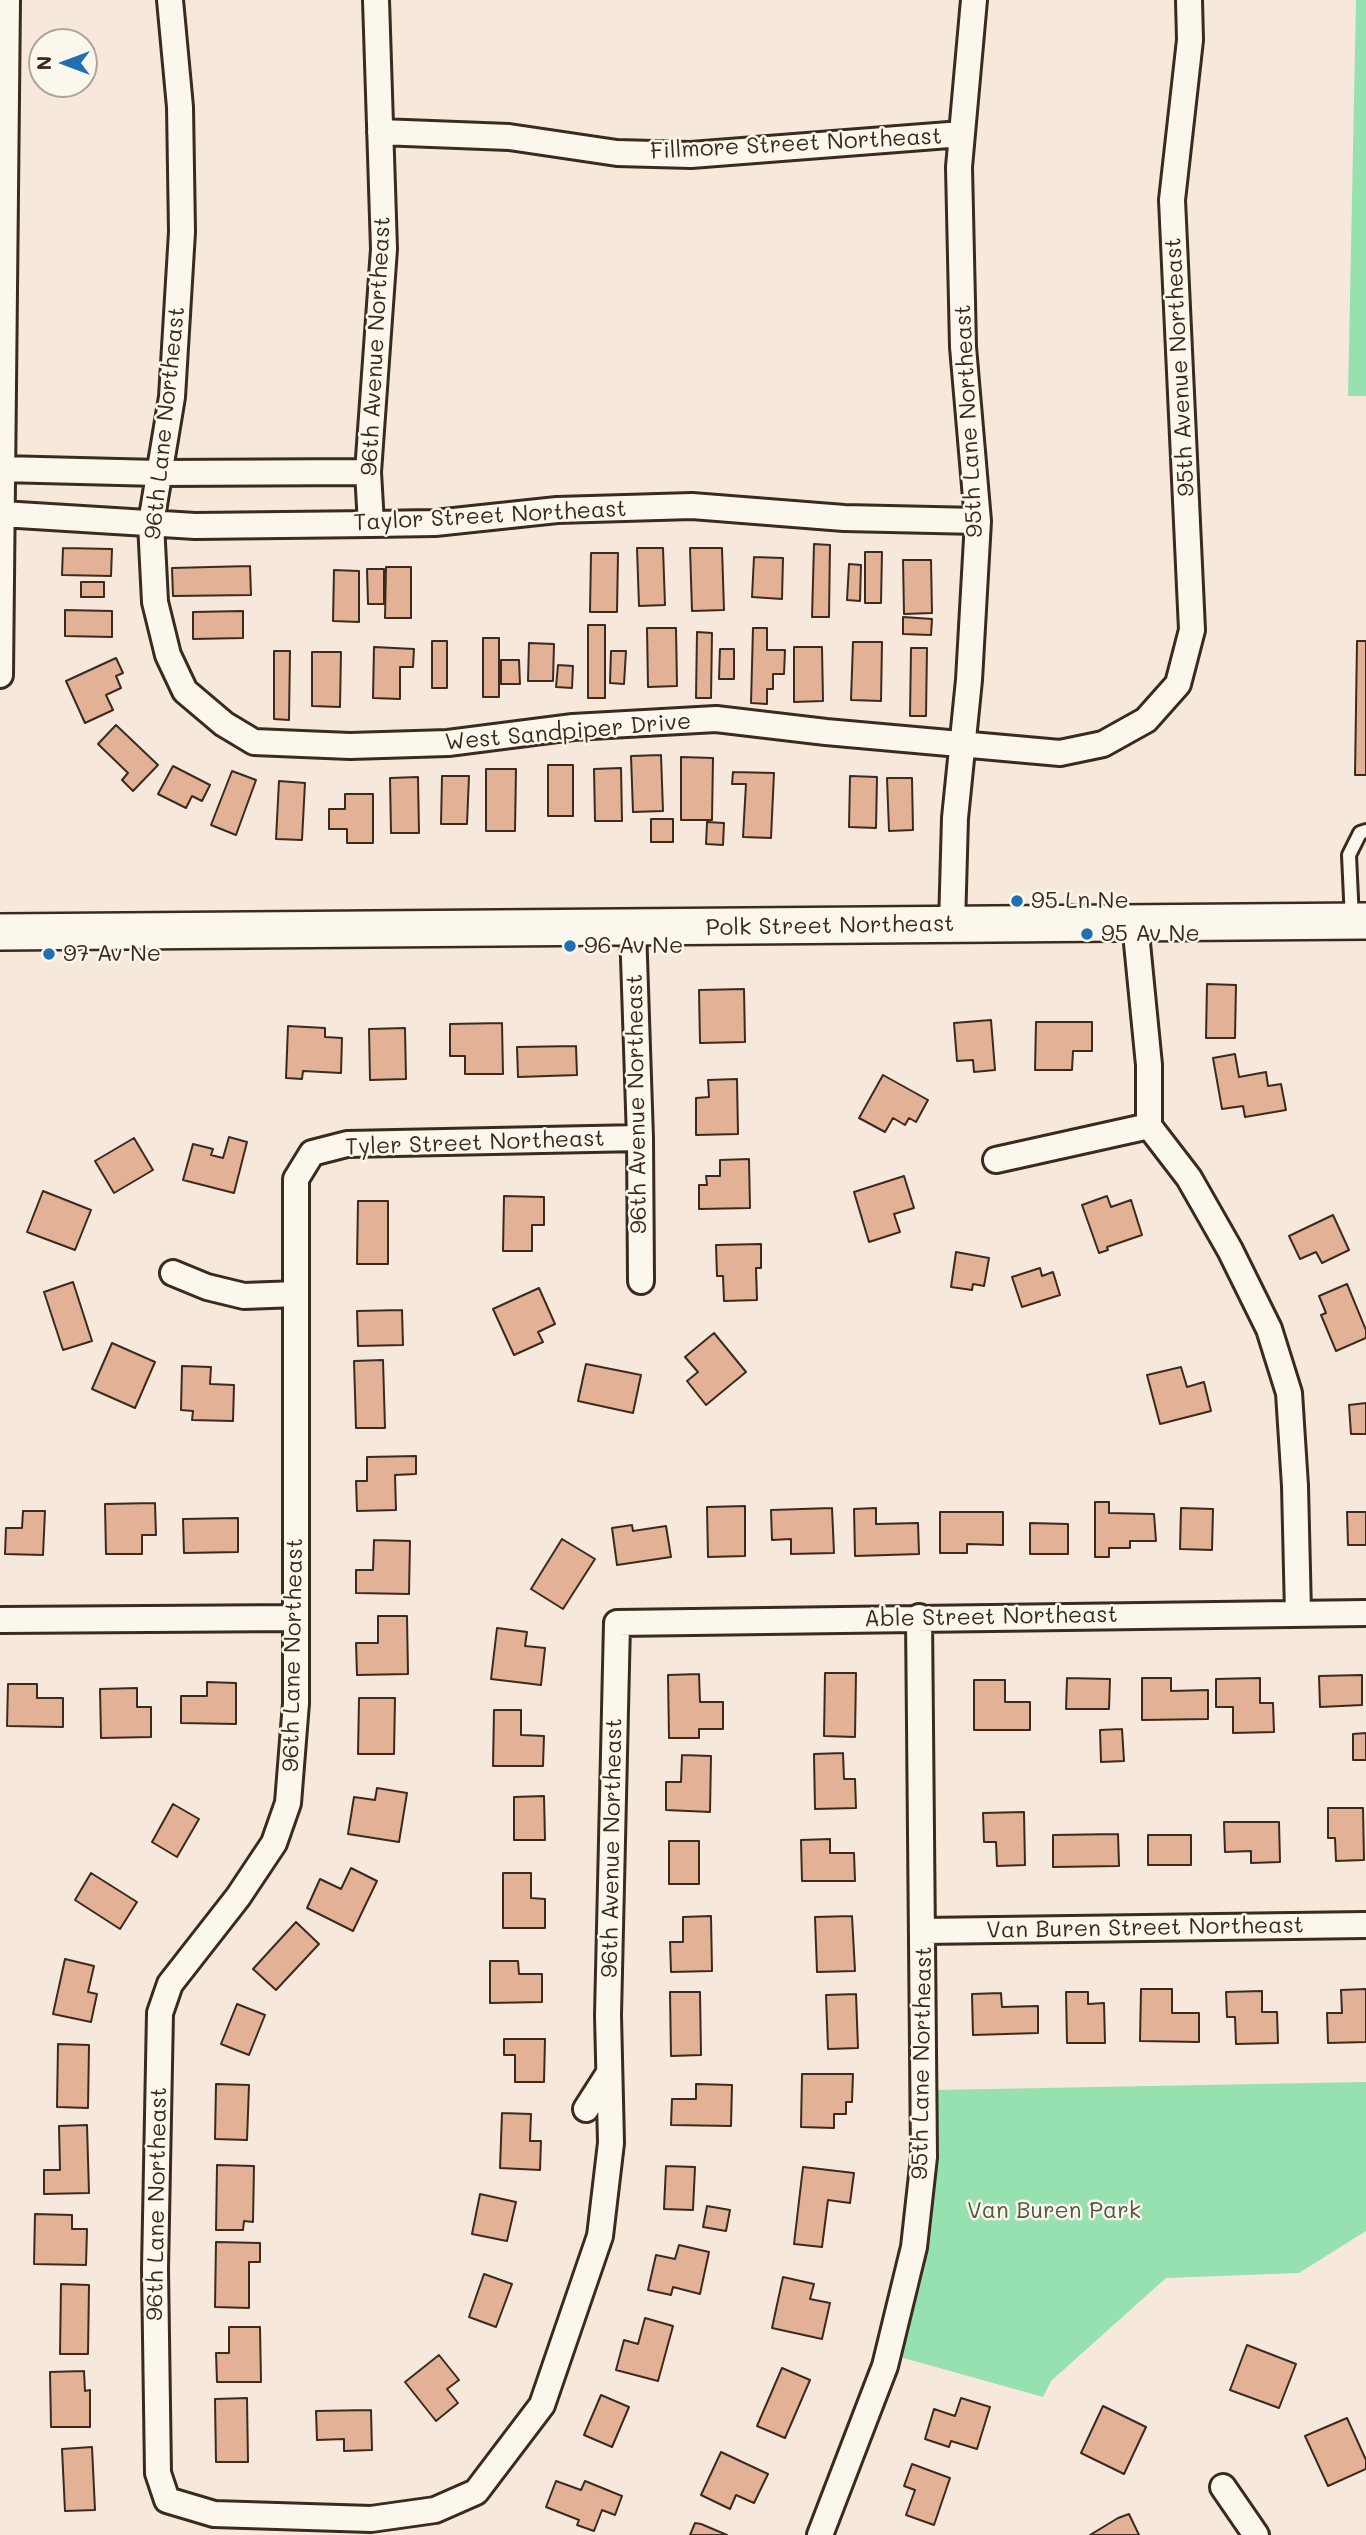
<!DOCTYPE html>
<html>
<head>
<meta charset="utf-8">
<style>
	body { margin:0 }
	#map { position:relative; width:1366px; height:2535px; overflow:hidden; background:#f6e9db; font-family:Mali,sans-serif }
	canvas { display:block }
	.north { position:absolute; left:28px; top:28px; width:70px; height:70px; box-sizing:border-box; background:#fbf7ec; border:2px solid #aea59a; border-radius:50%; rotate:270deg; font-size:19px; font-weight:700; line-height:28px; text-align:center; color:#3b2a1e }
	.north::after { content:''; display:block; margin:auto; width:24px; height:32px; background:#1f6fb2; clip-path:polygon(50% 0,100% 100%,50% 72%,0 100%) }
</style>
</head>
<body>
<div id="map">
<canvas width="1366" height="2535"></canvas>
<div class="north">N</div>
</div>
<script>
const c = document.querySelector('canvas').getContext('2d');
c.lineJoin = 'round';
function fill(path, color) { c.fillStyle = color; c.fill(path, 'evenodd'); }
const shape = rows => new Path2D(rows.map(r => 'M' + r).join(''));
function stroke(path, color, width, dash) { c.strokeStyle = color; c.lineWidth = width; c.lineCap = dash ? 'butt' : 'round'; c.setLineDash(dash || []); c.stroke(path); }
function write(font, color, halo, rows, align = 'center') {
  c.font = font + ' Mali,sans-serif'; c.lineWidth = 5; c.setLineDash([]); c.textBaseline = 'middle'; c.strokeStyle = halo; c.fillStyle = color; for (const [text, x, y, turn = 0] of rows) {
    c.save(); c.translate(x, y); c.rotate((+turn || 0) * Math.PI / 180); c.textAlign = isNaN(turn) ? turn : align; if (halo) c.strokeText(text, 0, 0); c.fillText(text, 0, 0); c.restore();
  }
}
fill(shape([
	[1356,0,1366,0,1366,396,1348,396],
	[1366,2082,1366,2231,1299,2273,1166,2278,1051,2381,1043,2397,900,2357,919,2287,930,2205,936,2090]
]), '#97e0b0');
const building = shape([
	[814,544,830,545,829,617,812,617,814,544],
	[63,548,112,549,111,576,62,575,63,548],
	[637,548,663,548,665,605,639,606,637,548],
	[690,548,722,548,724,610,692,611,690,548],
	[865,552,882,552,881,603,865,603,865,552],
	[591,553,618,553,617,612,590,612,591,553],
	[754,557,783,558,782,599,752,597,754,557],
	[903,560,931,560,932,613,904,614,903,560],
	[849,564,861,565,860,601,847,600,849,564],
	[250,566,251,595,173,596,172,568,250,566],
	[386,567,411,567,411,618,385,618,386,567],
	[367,569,384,569,384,604,368,604,367,569],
	[334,570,359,571,359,622,333,621,334,570],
	[81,582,104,582,104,597,81,597,81,582],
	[65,610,112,611,112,637,65,636,65,610],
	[243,611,243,638,193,639,193,612,243,611],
	[903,617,932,619,931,635,903,634,903,617],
	[588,625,605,625,605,698,588,698,588,625],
	[647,628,676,628,677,686,648,687,647,628],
	[753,628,767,628,767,650,785,650,784,674,773,674,773,689,767,689,767,704,751,703,753,628],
	[697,632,712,633,711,698,696,698,697,632],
	[483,638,499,638,499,697,483,697,483,638],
	[432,641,447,641,447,688,432,688,432,641],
	[1357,641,1366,641,1366,775,1355,775,1357,641],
	[853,642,882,642,881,701,851,700,853,642],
	[529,643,554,644,553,681,528,681,529,643],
	[374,647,414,649,413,667,400,667,400,699,373,698,374,647],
	[794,647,822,647,823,701,794,702,794,647],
	[911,648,927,648,926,716,910,716,911,648],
	[720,649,734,649,734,679,719,679,720,649],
	[274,651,290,651,289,720,274,719,274,651],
	[611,651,626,651,624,684,610,683,611,651],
	[312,652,341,652,340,707,312,706,312,652],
	[116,658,123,673,116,676,121,688,106,695,113,710,85,723,66,681,116,658],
	[501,660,519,660,520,684,501,684,501,660],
	[558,665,573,666,572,688,556,687,558,665],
	[116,725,158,765,133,791,122,780,128,773,98,744,116,725],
	[661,755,663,811,633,812,631,756,661,755],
	[681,757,713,758,712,820,681,820,681,757],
	[548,765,573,765,573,816,548,816,548,765],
	[173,766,210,785,202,801,192,796,186,808,158,794,173,766],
	[621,768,622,821,595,821,594,769,621,768],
	[486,769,516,769,515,831,486,831,486,769],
	[232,771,256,780,236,835,211,825,232,771],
	[733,772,774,773,771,838,743,837,746,784,732,784,733,772],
	[442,776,469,776,467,824,441,824,442,776],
	[850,776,877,777,876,828,849,827,850,776],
	[418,777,419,833,391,833,390,778,418,777],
	[887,778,912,778,913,830,889,831,887,778],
	[279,781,305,783,302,840,276,839,279,781],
	[345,794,373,794,373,843,347,843,347,829,329,829,329,809,345,809,345,794],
	[651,819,673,819,673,842,651,842,651,819],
	[707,822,724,823,723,845,706,844,707,822],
	[1207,984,1236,985,1235,1038,1206,1038,1207,984],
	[744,989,745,1042,700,1043,699,990,744,989],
	[991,1020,995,1070,974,1072,973,1060,957,1061,954,1023,991,1020],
	[1036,1022,1092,1022,1092,1051,1073,1051,1072,1070,1035,1070,1036,1022],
	[502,1023,503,1074,465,1074,465,1056,450,1056,450,1024,502,1023],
	[288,1026,325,1028,325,1037,342,1038,341,1073,303,1071,302,1079,286,1078,288,1026],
	[405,1028,406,1079,370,1080,369,1029,405,1028],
	[576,1046,577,1075,518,1077,517,1047,576,1046],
	[1235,1054,1239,1077,1266,1072,1268,1086,1281,1084,1286,1110,1245,1117,1243,1106,1222,1109,1213,1058,1235,1054],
	[883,1075,928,1100,916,1122,909,1118,905,1125,893,1118,885,1132,859,1118,883,1075],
	[737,1079,738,1134,696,1135,696,1098,709,1097,708,1080,737,1079],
	[229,1137,247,1142,234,1193,183,1180,193,1144,213,1149,211,1155,223,1158,229,1137],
	[134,1138,153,1170,114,1193,95,1161,134,1138],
	[749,1159,750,1208,699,1209,699,1185,707,1185,706,1176,720,1176,720,1160,749,1159],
	[904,1176,914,1208,894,1214,900,1232,869,1242,854,1192,904,1176],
	[43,1191,91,1210,75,1250,27,1232,43,1191],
	[504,1196,544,1197,544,1225,532,1225,532,1251,503,1251,504,1196],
	[1107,1196,1111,1207,1131,1200,1142,1235,1107,1247,1108,1250,1099,1253,1082,1205,1107,1196],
	[358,1201,388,1201,388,1264,357,1264,358,1201],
	[1333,1215,1349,1250,1322,1263,1316,1252,1300,1259,1289,1236,1333,1215],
	[761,1244,761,1268,756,1268,757,1300,724,1301,723,1276,717,1276,716,1245,761,1244],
	[956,1252,989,1258,984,1286,973,1284,972,1290,951,1287,956,1252],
	[1040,1268,1042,1276,1053,1272,1060,1295,1022,1307,1012,1277,1040,1268],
	[73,1282,92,1341,63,1350,44,1292,73,1282],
	[1347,1284,1366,1330,1366,1338,1336,1351,1321,1315,1326,1313,1319,1296,1347,1284],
	[539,1288,555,1324,538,1332,543,1342,514,1355,493,1309,539,1288],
	[402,1310,403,1345,358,1346,357,1311,402,1310],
	[714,1333,746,1372,706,1405,687,1381,698,1372,685,1357,714,1333],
	[112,1343,155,1362,135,1408,92,1389,112,1343],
	[383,1360,385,1428,356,1428,354,1361,383,1360],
	[586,1364,641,1375,633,1413,578,1401,586,1364],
	[182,1366,211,1367,210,1384,234,1385,233,1421,192,1420,193,1411,181,1410,182,1366],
	[1181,1367,1187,1387,1204,1382,1211,1411,1160,1424,1147,1375,1181,1367],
	[1366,1403,1366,1434,1351,1434,1349,1405,1366,1403],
	[416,1456,416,1474,395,1475,396,1510,357,1511,356,1481,367,1481,367,1457,416,1456],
	[1095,1502,1109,1502,1109,1513,1154,1514,1156,1541,1130,1541,1130,1548,1109,1548,1109,1557,1095,1557,1095,1502],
	[155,1503,156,1535,142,1535,142,1554,106,1554,105,1504,155,1503],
	[745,1506,745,1556,708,1557,707,1507,745,1506],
	[832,1508,834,1553,791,1554,791,1539,772,1540,771,1510,832,1508],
	[876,1508,876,1524,918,1523,919,1554,855,1556,854,1509,876,1508],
	[1181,1508,1213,1509,1212,1550,1180,1549,1181,1508],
	[23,1511,45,1511,43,1555,5,1554,6,1528,22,1528,23,1511],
	[940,1512,1003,1512,1003,1545,967,1544,967,1553,940,1553,940,1512],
	[1347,1512,1366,1512,1366,1545,1348,1545,1347,1512],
	[238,1518,238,1552,184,1553,183,1519,238,1518],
	[1030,1523,1068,1524,1068,1554,1030,1554,1030,1523],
	[632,1525,633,1531,666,1526,671,1557,617,1565,612,1528,632,1525],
	[562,1539,595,1559,563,1609,531,1589,562,1539],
	[374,1540,410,1541,409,1594,356,1593,356,1570,373,1570,374,1540],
	[378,1616,407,1616,408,1674,357,1675,356,1643,378,1643,378,1616],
	[497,1628,527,1632,525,1646,545,1648,541,1685,491,1679,497,1628],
	[825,1673,856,1673,855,1737,824,1736,825,1673],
	[699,1674,700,1702,723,1702,723,1729,699,1729,699,1738,669,1738,668,1675,699,1674],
	[1362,1675,1362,1705,1320,1707,1319,1676,1362,1675],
	[1067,1678,1110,1679,1109,1709,1066,1709,1067,1678],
	[1142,1678,1171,1678,1171,1691,1208,1690,1208,1719,1142,1720,1142,1678],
	[1260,1678,1260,1703,1273,1703,1274,1732,1233,1733,1233,1707,1216,1707,1216,1679,1260,1678],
	[974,1680,1005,1680,1005,1702,1030,1702,1030,1730,974,1730,974,1680],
	[207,1682,236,1683,236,1724,181,1723,181,1696,207,1696,207,1682],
	[8,1684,37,1684,37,1698,63,1698,63,1727,7,1726,8,1684],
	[137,1688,137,1707,151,1707,151,1737,101,1738,100,1689,137,1688],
	[359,1698,395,1698,394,1754,358,1754,359,1698],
	[494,1710,521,1710,521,1735,544,1736,543,1766,493,1766,494,1710],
	[1122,1729,1124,1761,1101,1762,1100,1730,1122,1729],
	[1366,1733,1366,1760,1353,1760,1353,1734,1366,1733],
	[843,1753,844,1779,855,1779,856,1808,815,1809,814,1754,843,1753],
	[682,1755,711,1756,710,1812,666,1810,666,1782,681,1782,682,1755],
	[377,1788,407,1793,399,1842,348,1834,354,1797,375,1800,377,1788],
	[544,1796,545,1840,514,1840,514,1797,544,1796],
	[173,1804,199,1819,177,1857,152,1842,173,1804],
	[1328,1808,1363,1808,1364,1860,1336,1861,1335,1838,1328,1838,1328,1808],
	[1024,1812,1025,1865,997,1866,996,1842,984,1842,983,1813,1024,1812],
	[1224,1822,1279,1822,1280,1862,1251,1863,1251,1851,1225,1852,1224,1822],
	[1118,1834,1119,1866,1053,1867,1053,1835,1118,1834],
	[1148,1835,1191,1835,1191,1865,1148,1865,1148,1835],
	[830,1839,830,1853,854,1853,855,1881,802,1881,801,1840,830,1839],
	[669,1841,699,1841,699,1884,669,1884,669,1841],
	[351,1868,377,1881,353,1931,307,1908,320,1879,341,1889,351,1868],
	[91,1873,137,1902,120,1929,75,1900,91,1873],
	[503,1873,531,1873,531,1898,545,1899,545,1928,503,1928,503,1873],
	[711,1916,712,1971,671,1972,670,1942,683,1942,683,1917,711,1916],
	[852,1916,855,1971,817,1972,815,1917,852,1916],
	[296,1922,319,1944,276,1990,253,1969,296,1922],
	[65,1959,94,1966,88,1992,97,1994,91,2022,53,2014,65,1959],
	[490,1961,518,1961,519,1974,542,1974,542,2002,490,2003,490,1961],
	[1141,1989,1172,1989,1172,2013,1199,2013,1199,2042,1140,2041,1141,1989],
	[1366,1989,1366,2042,1328,2043,1327,2013,1342,2013,1341,1990,1366,1989],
	[1262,1991,1262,2012,1277,2012,1278,2043,1236,2044,1235,2017,1227,2017,1226,1992,1262,1991],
	[670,1992,700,1992,701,2055,671,2056,670,1992],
	[1066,1992,1088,1992,1088,2004,1104,2003,1105,2043,1067,2043,1066,1992],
	[1001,1993,1002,2007,1038,2006,1038,2033,973,2035,972,1994,1001,1993],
	[856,1994,858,2048,828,2049,826,1995,856,1994],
	[237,2004,265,2015,249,2055,221,2044,237,2004],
	[504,2039,545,2039,544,2082,515,2082,515,2055,504,2055,504,2039],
	[58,2044,89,2045,88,2108,57,2107,58,2044],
	[802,2074,853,2074,852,2102,846,2102,846,2114,834,2114,834,2128,801,2127,802,2074],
	[216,2084,249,2085,247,2140,215,2139,216,2084],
	[696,2084,732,2085,731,2126,671,2125,672,2099,696,2099,696,2084],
	[502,2113,531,2114,530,2141,541,2141,540,2170,500,2168,502,2113],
	[87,2125,89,2193,44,2194,44,2170,60,2170,59,2126,87,2125],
	[217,2165,254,2166,253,2222,244,2221,243,2230,216,2230,217,2165],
	[666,2166,695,2167,693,2210,664,2209,666,2166],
	[803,2167,854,2173,850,2203,828,2200,822,2247,794,2244,803,2167],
	[480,2194,516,2202,507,2241,472,2234,480,2194],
	[707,2206,730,2210,726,2231,703,2227,707,2206],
	[35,2214,72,2215,72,2229,87,2229,86,2265,34,2264,35,2214],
	[216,2242,260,2243,260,2262,249,2262,249,2308,215,2307,216,2242],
	[679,2245,709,2252,700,2294,673,2287,671,2295,648,2290,656,2255,675,2259,679,2245],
	[484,2274,512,2284,496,2327,469,2317,484,2274],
	[783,2277,814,2284,810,2299,830,2303,822,2339,772,2328,783,2277],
	[61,2284,89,2285,88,2354,60,2354,61,2284],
	[645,2318,673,2326,658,2381,616,2370,624,2340,638,2344,645,2318],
	[229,2327,260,2327,261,2382,217,2382,216,2353,229,2353,229,2327],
	[1247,2345,1296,2364,1279,2408,1230,2390,1247,2345],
	[439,2355,459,2380,447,2389,458,2403,436,2421,405,2382,439,2355],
	[782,2368,810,2380,785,2438,757,2426,782,2368],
	[84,2371,85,2391,90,2390,90,2427,51,2427,50,2372,84,2371],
	[601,2395,629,2407,612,2447,584,2435,601,2395],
	[247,2398,248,2462,216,2462,215,2399,247,2398],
	[961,2398,990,2407,977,2449,951,2441,949,2447,925,2439,934,2409,955,2416,961,2398],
	[1103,2406,1146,2427,1124,2474,1081,2453,1103,2406],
	[371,2410,372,2450,344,2451,344,2439,317,2440,316,2411,371,2410],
	[1347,2418,1366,2460,1366,2469,1328,2486,1305,2436,1347,2418],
	[92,2447,95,2510,65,2511,62,2449,92,2447],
	[721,2452,768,2474,754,2503,736,2495,730,2509,701,2495,721,2452],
	[912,2464,950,2478,934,2525,906,2515,915,2490,904,2486,912,2464],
	[556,2481,581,2490,585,2481,622,2496,615,2515,602,2510,594,2531,577,2525,579,2520,546,2507,556,2481],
	[1129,2514,1139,2535,1090,2535,1118,2518,1129,2514],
	[695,2523,701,2524,727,2535,690,2535,695,2523]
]);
fill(building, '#e3b195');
stroke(building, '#3b2a1e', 2);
const lane = shape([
	[1352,920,1349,855,1360,833,1366,831]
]);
const street = shape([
	[170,0,180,107,182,232,172,397,151,523,155,602,168,655,185,691,224,724,254,742,350,746,448,743,573,727,716,719,826,732,1060,753,1103,744,1146,720,1178,684,1192,630,1172,200,1190,40,1189,0],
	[380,132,509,137,617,153,691,155,962,134],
	[2,469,158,473,368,472],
	[2,514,195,526,371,524,435,523,557,510,692,506,844,518,978,521],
	[371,524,368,472,384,249,376,0],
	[0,675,7,0],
	[1135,923,1149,1065,1149,1126,1189,1178,1230,1250,1269,1329,1289,1393,1295,1486,1298,1613],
	[952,925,955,818,969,680,978,521,963,347,959,167,974,0],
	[633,928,640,1138,641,1281],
	[640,1138,347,1144,312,1153,296,1179,296,1703,288,1803,274,1843,238,1897,170,1984,160,2013,155,2269,158,2473,167,2500,214,2514,371,2519,435,2510,476,2492,542,2405,600,2236,611,2143,608,2015,617,1623,1366,1613],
	[996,1160,1149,1126],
	[173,1273,207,1287,244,1296,296,1294],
	[0,1620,296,1618],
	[923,1931,1366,1925],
	[586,2109,609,2073],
	[1223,2487,1256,2535],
	[820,2535,885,2366,914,2247,924,2157,919,1617]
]);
const secondary = shape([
	[0,932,1366,921]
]);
stroke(lane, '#3b2a1e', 18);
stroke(street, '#3b2a1e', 30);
stroke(secondary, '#3b2a1e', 40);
stroke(lane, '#fbf7ec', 12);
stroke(street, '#fbf7ec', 24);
stroke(secondary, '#fbf7ec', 35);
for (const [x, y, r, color] of [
	[1017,901,7,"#1f6fb2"],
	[1087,934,7,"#1f6fb2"],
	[570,946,7,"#1f6fb2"],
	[49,954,7,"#1f6fb2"]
]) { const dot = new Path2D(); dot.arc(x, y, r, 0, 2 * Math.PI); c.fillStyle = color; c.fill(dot); stroke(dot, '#fbf7ec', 2.5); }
write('23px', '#3b2a1e', '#fbf7ec', [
	["Fillmore Street Northeast",796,144,-3],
	["96th Avenue Northeast",376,346,-87],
	["95th Avenue Northeast",1180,367,-93],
	["95th Lane Northeast",969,421,-93],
	["96th Lane Northeast",165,423,-84],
	["Taylor Street Northeast",490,516,-3],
	["West Sandpiper Drive",568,732,-5],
	["Polk Street Northeast",830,926,-1],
	["96th Avenue Northeast",637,1104,-91],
	["Tyler Street Northeast",475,1143,-2],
	["Able Street Northeast",991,1617,-1],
	["96th Lane Northeast",293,1655,-89],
	["96th Avenue Northeast",612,1848,-89],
	["Van Buren Street Northeast",1145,1928,-1],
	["95th Lane Northeast",922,2063,-89],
	["96th Lane Northeast",157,2204,-89]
]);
write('23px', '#3b2a1e', '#fbf7ec', [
	["95 Ln Ne",1031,901],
	["95 Av Ne",1101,934],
	["96 Av Ne",584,946],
	["97 Av Ne",63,954]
], 'left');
write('23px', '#525842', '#fbf7ec', [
	["Van Buren Park",1054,2211]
]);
</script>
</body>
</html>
